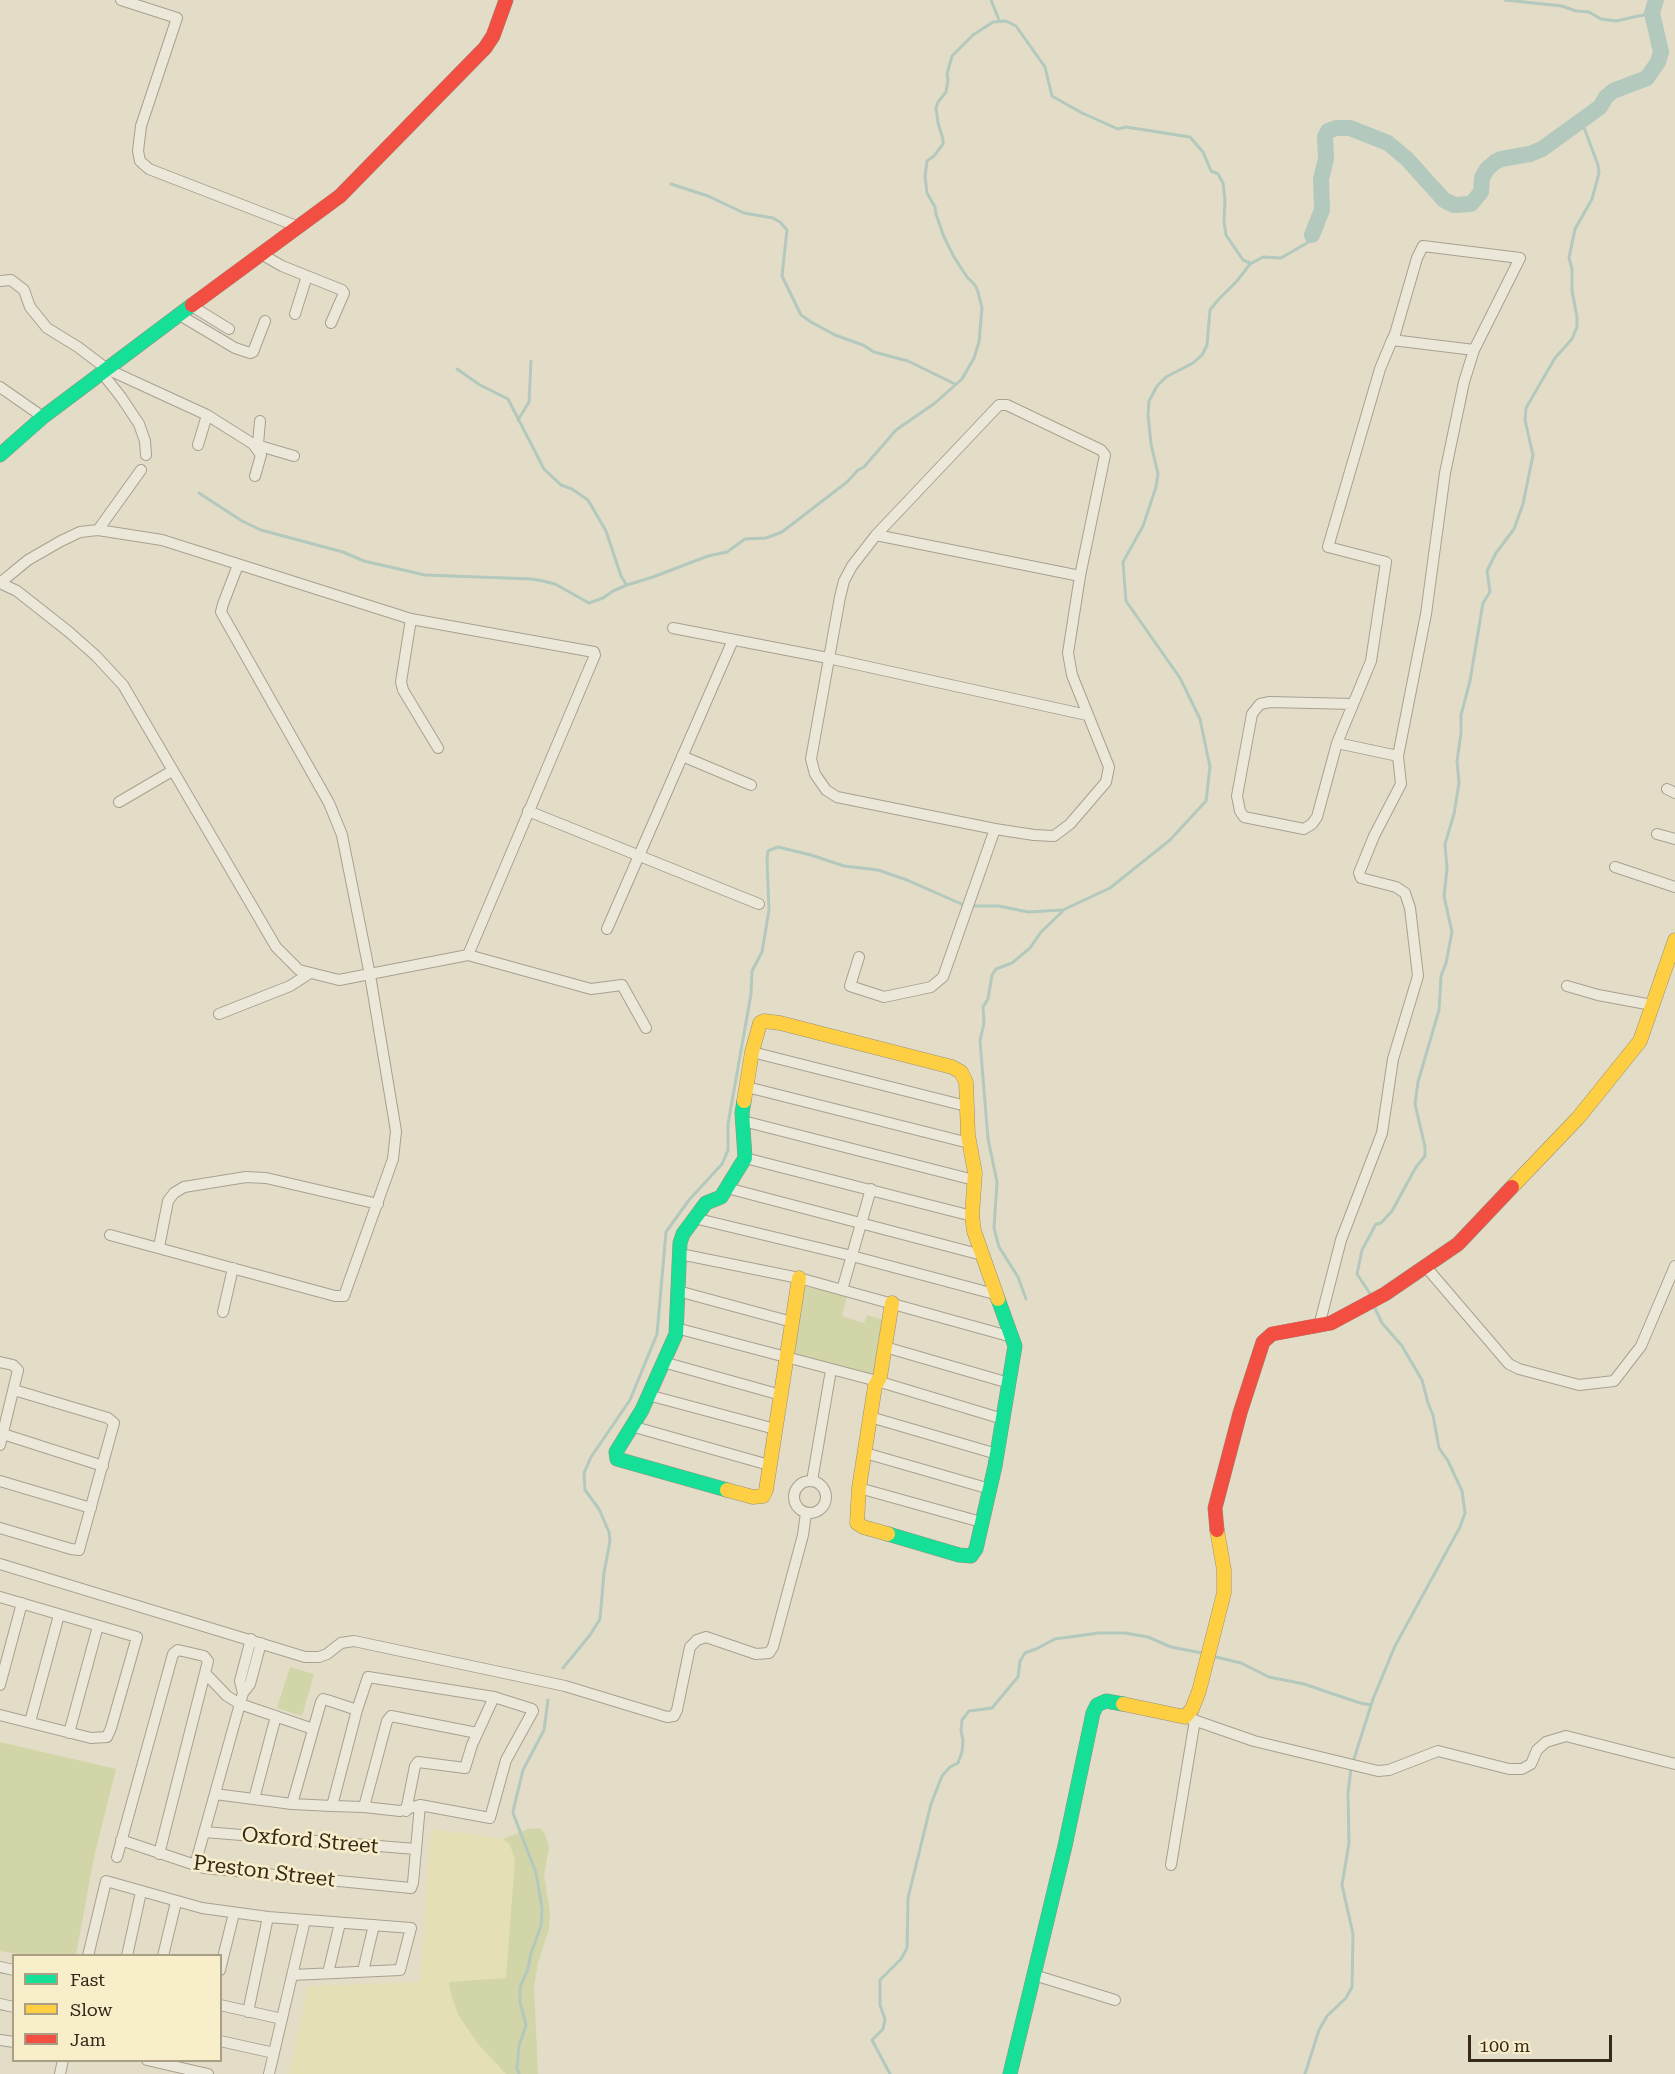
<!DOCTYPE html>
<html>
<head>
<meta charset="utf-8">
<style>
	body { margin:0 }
	#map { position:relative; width:1675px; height:2074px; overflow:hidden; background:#e3ddc7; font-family:"Roboto Serif",serif }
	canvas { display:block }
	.legend { position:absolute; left:12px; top:1954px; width:210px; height:108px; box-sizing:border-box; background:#f8eeca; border:2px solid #aa9f84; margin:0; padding:8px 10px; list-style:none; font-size:18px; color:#36291a }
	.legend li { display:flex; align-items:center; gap:12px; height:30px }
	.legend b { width:30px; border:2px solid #aa9f84 }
	.scale { position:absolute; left:1468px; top:2035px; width:144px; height:27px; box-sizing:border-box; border:3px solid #36291a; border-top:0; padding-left:8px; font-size:18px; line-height:21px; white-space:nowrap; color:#36291a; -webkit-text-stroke:4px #f8eeca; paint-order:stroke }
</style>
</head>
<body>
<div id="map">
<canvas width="1675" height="2074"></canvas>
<ul class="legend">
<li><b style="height:8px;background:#16e098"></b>Fast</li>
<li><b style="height:8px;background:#ffcf43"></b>Slow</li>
<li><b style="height:8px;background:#f24e42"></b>Jam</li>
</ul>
<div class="scale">100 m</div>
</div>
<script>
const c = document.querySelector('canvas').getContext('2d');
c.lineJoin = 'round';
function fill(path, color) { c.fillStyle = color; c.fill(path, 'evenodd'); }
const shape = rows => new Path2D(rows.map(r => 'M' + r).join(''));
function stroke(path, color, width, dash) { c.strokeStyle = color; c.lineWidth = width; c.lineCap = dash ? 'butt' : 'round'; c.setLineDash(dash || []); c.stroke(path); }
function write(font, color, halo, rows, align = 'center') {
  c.font = font + ' "Roboto Serif",serif'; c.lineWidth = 5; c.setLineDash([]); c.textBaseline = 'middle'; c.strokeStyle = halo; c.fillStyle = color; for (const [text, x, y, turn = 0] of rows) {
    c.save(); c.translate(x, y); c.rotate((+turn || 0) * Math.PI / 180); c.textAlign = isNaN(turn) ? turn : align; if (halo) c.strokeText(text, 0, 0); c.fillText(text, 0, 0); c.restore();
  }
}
fill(shape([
	[431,1829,503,1839,510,1845,514,1853,515,1860,506,1978,449,1982,459,2016,478,2044,506,2074,289,2074,308,1986,420,1982]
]), '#e5dfb5');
fill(shape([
	[801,1286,847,1295,842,1316,864,1323,867,1315,884,1320,874,1376,791,1356],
	[290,1667,314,1674,302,1716,277,1708],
	[0,1742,116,1769,94,1857,76,1955,24,1955,0,1951],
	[540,1828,545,1834,549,1848,544,1875,550,1913,549,1929,538,1963,534,1987,538,2074,506,2074,478,2044,459,2016,451,1995,449,1982,506,1978,515,1860,510,1845,503,1839,528,1829]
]), '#d1d5a8');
stroke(shape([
	[991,0,999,20],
	[1505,0,1562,6,1576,11,1589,12,1601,19,1616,21,1652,13],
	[671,184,708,196,744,213,773,218,780,222,787,230,782,276,801,315,811,322,835,335,863,345,874,352,908,361,955,384],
	[457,369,480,385,508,399,544,469,561,485,572,489,588,500,606,531,621,576,626,584],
	[518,420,529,402,531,361],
	[199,493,242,521,261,530,343,552,364,561,425,575,532,579,543,581,555,584,589,603,603,598,613,591,627,585,653,577,708,556,727,552,745,539,766,538,782,532,847,482,858,470,864,467,896,430,935,403,962,379,974,358,979,342,982,308,978,292,975,285,967,277,954,257,944,237,936,214,935,207,927,193,925,176,927,161,934,156,943,144,943,139,938,123,936,108,938,102,946,92,948,80,947,74,952,56,973,35,993,22,1006,21,1016,26,1045,67,1052,96,1082,113,1118,129,1126,127,1190,137,1203,152,1211,171,1218,174,1223,183,1225,200,1224,221,1226,235,1243,260,1250,263],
	[972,906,999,906,1028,912,1063,910,1110,888,1170,840,1206,801,1210,767,1200,719,1180,678,1126,601,1123,562,1143,526,1156,487,1158,474,1151,444,1148,415,1149,401,1157,386,1166,377,1193,363,1202,355,1207,345,1210,310,1218,300,1237,281,1250,264,1263,257,1281,258,1307,243,1312,235],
	[1371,1295,1357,1274,1362,1250,1376,1224,1381,1223,1392,1211,1416,1167,1425,1156,1425,1147,1415,1104,1418,1082,1439,1010,1441,976,1446,963,1452,932,1444,896,1447,869,1445,844,1454,814,1459,783,1457,761,1461,733,1461,715,1470,681,1483,603,1490,592,1487,571,1496,553,1514,529,1523,504,1533,455,1525,420,1526,408,1555,358,1572,339,1577,327,1577,317,1572,291,1572,269,1569,258,1575,229,1592,199,1599,173,1598,165,1585,130,1578,122],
	[1026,1299,1018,1277,999,1247,994,1228,997,1182,988,1139,980,1041,984,1023,983,1007,988,999,992,975,996,969,1012,963,1030,948,1041,932,1063,911],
	[1216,1657,1241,1663,1269,1677,1304,1684,1360,1703,1371,1705],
	[563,1668,590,1635,600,1619,604,1573,610,1541,609,1532,599,1509,585,1490,584,1473,591,1457,630,1400,657,1334,666,1232,689,1200,722,1164,728,1150,728,1124,751,994,752,971,762,952,769,910,767,860,768,851,778,847,811,855,844,866,878,870,907,880,966,906],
	[1353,1762,1373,1699,1395,1646,1460,1527,1465,1513,1462,1491,1448,1461,1439,1448,1433,1415,1428,1403,1422,1380,1402,1346,1382,1323,1373,1304],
	[519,2074,517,2068,519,2046,526,2025,520,2002,520,1987,528,1969,531,1953,541,1926,542,1908,536,1873,513,1813,514,1807,523,1770,544,1730,548,1700],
	[890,2074,872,2040,883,2029,885,2019,880,2005,880,1980,901,1959,907,1948,908,1898,931,1804,942,1776,950,1767,958,1763,962,1752,963,1741,961,1730,962,1720,969,1711,992,1708,1018,1677,1020,1661,1025,1653,1036,1649,1055,1639,1099,1633,1125,1633,1148,1637,1171,1647,1202,1653],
	[1305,2074,1319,2030,1327,2016,1346,1998,1352,1987,1353,1934,1342,1885,1349,1843,1348,1793,1351,1768]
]), '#b3c9bd', 3);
stroke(shape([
	[1312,235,1322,210,1321,179,1326,159,1325,137,1328,131,1336,128,1350,128,1388,143,1407,159,1444,200,1454,205,1471,204,1481,192,1482,178,1487,169,1495,162,1501,159,1530,154,1542,149,1600,107,1606,97,1613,91,1647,78,1658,62,1661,52,1652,13,1656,0]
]), '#b3c9bd', 16);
const street = shape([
	[121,0,177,18,141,126,138,151,140,161,149,169,299,227],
	[261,254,282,266,342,290,344,293,331,323],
	[0,281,11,280,24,290,30,307,47,328,78,347,107,369,207,415,253,444,294,456],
	[190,305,229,329],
	[178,314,235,348,250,353,253,352,265,321],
	[295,314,307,276],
	[1392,340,1380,369,1328,547,1386,562,1371,661,1337,743,1398,756],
	[102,373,121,397,139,424,145,441,146,455],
	[0,387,43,417],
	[999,405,1007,405,1101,450,1105,455,1080,576,1068,653,1072,675,1109,767,1106,782,1070,824,1054,836,1034,835,995,829,837,797,826,790,815,774,811,759,840,597,844,581,852,566,876,535,999,405],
	[253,444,261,455,255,476],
	[258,444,260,421],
	[198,445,207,415],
	[98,530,141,470],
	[876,535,1080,576],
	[0,583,28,560,61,541,80,532,98,530,162,540,411,619,594,652,595,655,468,955],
	[0,583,17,591,69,632,96,656,123,685,276,947,299,970,339,980,468,955,591,989,622,985,646,1028],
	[411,619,401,682,403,690,438,748],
	[673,628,828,658,1087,715],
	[1337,743,1317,817,1312,824,1304,829,1244,817,1240,811,1237,796,1252,714,1260,704,1270,702,1353,704],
	[682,756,751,785],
	[1667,789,1675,793],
	[119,802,172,771],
	[528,811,759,904],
	[1657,834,1675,839],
	[1615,867,1675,887],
	[607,929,733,640],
	[859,957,850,986,884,997,931,987,943,977,995,829],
	[1567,986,1598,995,1652,1005],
	[219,1014,290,986,310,973],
	[752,1052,966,1106],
	[747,1087,969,1143],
	[743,1121,974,1180],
	[745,1158,972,1216],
	[727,1188,982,1255],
	[694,1218,852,1256,998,1295],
	[110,1235,335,1296,344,1296,393,1159,396,1131,370,975,342,835,329,803,221,612,223,604,238,565],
	[159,1247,168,1201,174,1193,184,1187,246,1177,266,1178,378,1204],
	[680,1254,799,1278,1012,1337],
	[1426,1267,1509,1364,1519,1369,1579,1385,1614,1381,1641,1346,1675,1266],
	[842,1290,871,1189],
	[678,1291,792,1322],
	[223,1312,233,1268],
	[1319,1326,1341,1240,1382,1133,1393,1059,1418,976,1410,908,1405,893,1396,887,1361,878,1359,873,1374,836,1401,784,1398,756,1426,614,1445,473,1464,382,1474,350,1520,258,1423,246,1417,258,1395,334,1392,340,1474,350],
	[676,1328,877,1381,1003,1419],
	[885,1347,1009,1383],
	[0,1362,13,1365,18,1370,0,1445],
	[663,1362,781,1395],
	[648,1395,775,1429],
	[870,1417,997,1454],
	[631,1426,769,1465],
	[3,1434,103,1466],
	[865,1453,990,1489],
	'794 1497a16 16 0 1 1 32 0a16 16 0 1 1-32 0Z',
	[0,1481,91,1508],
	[812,1481,831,1370],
	[859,1488,981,1522],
	[0,1528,71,1549,79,1550,114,1423,108,1418,14,1390],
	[0,1564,305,1657,319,1657,327,1654,341,1643,354,1641,565,1686,667,1717,674,1716,677,1710,690,1647,697,1640,706,1637,756,1654,769,1653,773,1647,803,1535,806,1513],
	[0,1597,137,1637,111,1728,107,1737,91,1738,0,1715],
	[205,1673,227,1696,240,1704,313,1729],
	[0,1685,22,1603],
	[243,1693,240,1681,251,1639],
	[1185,1717,1254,1741,1378,1771,1389,1770,1438,1751,1509,1769,1522,1769,1531,1764,1537,1750,1546,1742,1566,1736,1675,1764],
	[30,1722,59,1615],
	[69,1733,98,1626],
	[215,1794,292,1804,332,1806,364,1807,400,1811,420,1805,490,1818,506,1760,533,1711,532,1709,494,1697,368,1677,357,1710,332,1806],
	[254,1799,276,1716],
	[292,1804,321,1702,323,1699,327,1700,357,1710],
	[364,1807,387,1721,391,1716,477,1733],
	[406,1811,415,1766,418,1762,465,1768,472,1745,494,1697],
	[204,1832,416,1849],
	[121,1840,204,1868,411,1888,413,1883,420,1805],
	[117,1857,173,1654,178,1650,204,1656,208,1661,159,1854],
	[195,1865,243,1693,250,1684,261,1643],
	[1171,1865,1195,1720],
	[88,1956,106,1881,202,1908,268,1917,411,1928,400,1970,292,1975],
	[127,1956,141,1892],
	[163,1956,176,1902],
	[0,1967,14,1970],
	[220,1970,234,1913],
	[363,1971,374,1925],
	[328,1973,340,1923],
	[1034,1975,1115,2000],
	[0,2004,14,2007],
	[220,2005,282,2019],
	[248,2012,268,1917],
	[0,2040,14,2042],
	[220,2041,274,2053],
	[147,2060,208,2074],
	[60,2074,63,2060],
	[269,2074,305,1920]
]);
const fast = shape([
	[0,455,43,417,192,305],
	[727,1490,617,1459,616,1452,642,1410,676,1334,680,1243,683,1234,706,1203,721,1197,745,1158,742,1113,744,1101],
	[888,1534,959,1555,971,1556,976,1549,995,1466,1015,1346,998,1299],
	[1010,2074,1065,1846,1093,1713,1097,1705,1106,1701,1123,1704]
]);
const slow = shape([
	[744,1101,752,1052,760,1023,764,1021,780,1023,952,1067,961,1072,966,1082,968,1135,975,1173,972,1216,974,1231,998,1299],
	[1512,1187,1578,1118,1640,1041,1675,940],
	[727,1490,753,1497,763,1496,766,1490,799,1278],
	[888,1534,863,1527,857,1523,859,1488,875,1386,880,1377,892,1303],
	[1123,1704,1185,1717,1192,1709,1199,1691,1224,1593,1224,1570,1217,1530]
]);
const jam = shape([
	[192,305,340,196,485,48,493,36,506,0],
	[1217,1530,1215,1508,1240,1413,1263,1342,1272,1334,1331,1323,1385,1294,1458,1244,1512,1187]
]);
stroke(street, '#a8a091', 12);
stroke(fast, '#979081', 15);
stroke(slow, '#979081', 15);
stroke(jam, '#979081', 15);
stroke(street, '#ebe7d9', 10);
stroke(fast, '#16e098', 14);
stroke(slow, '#ffcf43', 14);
stroke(jam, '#f24e42', 14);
write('21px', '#36291a', '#f8eeca', [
	["Oxford Street",310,1841,5],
	["Preston Street",264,1872,7]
]);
</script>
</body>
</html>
